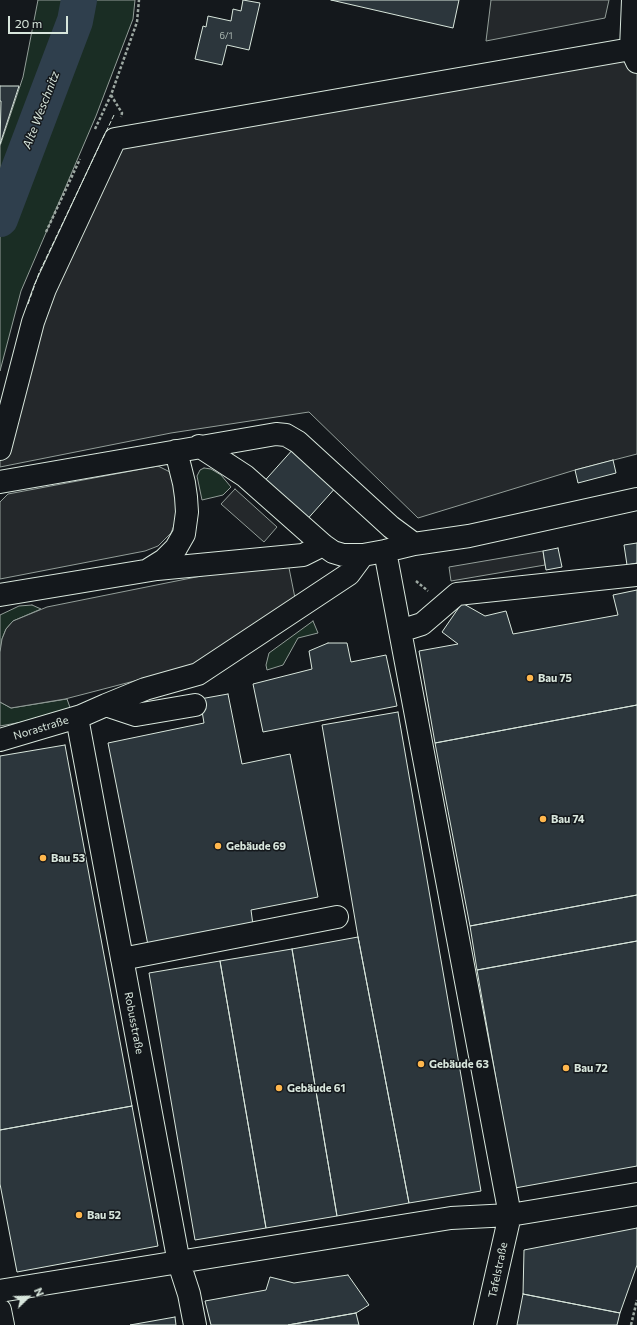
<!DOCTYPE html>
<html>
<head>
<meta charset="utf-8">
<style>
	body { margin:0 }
	#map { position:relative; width:637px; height:1325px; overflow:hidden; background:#14181c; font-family:Commissioner,sans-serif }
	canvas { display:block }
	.north { position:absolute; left:8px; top:1277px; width:40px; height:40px; -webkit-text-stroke:3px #14181c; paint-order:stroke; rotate:67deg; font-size:11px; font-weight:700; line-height:16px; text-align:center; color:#d8e6dc }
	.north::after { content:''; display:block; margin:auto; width:14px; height:18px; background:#d8e6dc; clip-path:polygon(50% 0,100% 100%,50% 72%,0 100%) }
	.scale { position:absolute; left:8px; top:16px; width:60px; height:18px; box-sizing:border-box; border:2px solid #d8e6dc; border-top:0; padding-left:5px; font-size:12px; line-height:14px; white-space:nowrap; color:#d8e6dc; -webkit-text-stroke:3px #14181c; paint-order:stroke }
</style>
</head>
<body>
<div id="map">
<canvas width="637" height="1325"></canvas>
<div class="north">N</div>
<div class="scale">20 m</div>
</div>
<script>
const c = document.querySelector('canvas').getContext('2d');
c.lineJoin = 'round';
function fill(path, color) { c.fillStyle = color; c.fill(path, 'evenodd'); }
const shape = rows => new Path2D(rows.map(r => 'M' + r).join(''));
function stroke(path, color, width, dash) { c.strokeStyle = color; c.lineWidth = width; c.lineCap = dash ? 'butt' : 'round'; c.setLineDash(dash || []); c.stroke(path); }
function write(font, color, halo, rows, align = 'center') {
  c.font = font + ' Commissioner,sans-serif'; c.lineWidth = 3; c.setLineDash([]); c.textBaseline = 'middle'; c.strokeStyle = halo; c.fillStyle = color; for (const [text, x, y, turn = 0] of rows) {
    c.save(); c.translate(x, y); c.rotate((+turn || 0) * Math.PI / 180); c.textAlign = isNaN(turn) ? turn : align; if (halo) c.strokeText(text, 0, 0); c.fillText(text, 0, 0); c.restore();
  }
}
const green = shape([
	[38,0,135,0,133,19,96,116,21,291,0,371,0,146,23,77,38,0],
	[204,468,211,469,221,475,231,487,223,495,202,500,197,476,200,470,204,468],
	[32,605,41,609,13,621,6,629,2,639,0,656,0,615,19,606,32,605],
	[313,621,318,633,298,638,283,665,267,670,266,665,269,653,313,621],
	[67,699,72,713,0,726,0,702,11,708,67,699]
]);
fill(green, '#1a2d24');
stroke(green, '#939e99', 1);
const parking = shape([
	[491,0,609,0,605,18,486,41,491,0],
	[637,40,637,454,575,470,418,518,309,412,171,433,0,467,0,450,33,322,115,139,637,40],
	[158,466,170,472,178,504,176,520,171,533,158,546,145,551,0,579,0,502,8,494,158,466],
	[235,489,277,527,264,542,221,504,235,489],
	[543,551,545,565,451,581,449,567,543,551],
	[288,563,295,598,192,666,65,699,11,708,0,702,0,652,2,639,6,629,13,621,47,607,241,568,288,563]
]);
fill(parking, '#24282b');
stroke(parking, '#939e99', 1);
stroke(shape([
	[0,219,75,21,79,0]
]), '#2f3f4d', 36);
const building = shape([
	[243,0,260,3,249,50,227,45,222,65,195,59,203,26,206,27,208,16,231,21,233,9,241,11,243,0],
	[331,0,459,0,453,28,331,0],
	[0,86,19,86,0,144,1,101,0,101,0,86],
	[295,447,338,485,303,524,260,486,295,447],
	[613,460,616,473,578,483,575,470,613,460],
	[637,543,637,563,627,565,624,545,637,543],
	[558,548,562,567,546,570,543,551,558,548],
	[637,590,637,705,435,743,419,651,458,644,442,632,462,603,485,616,506,611,513,634,618,615,613,595,637,590],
	[328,643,347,643,351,662,386,655,397,706,263,732,253,684,312,669,309,651,328,643],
	[228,694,242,764,290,754,318,897,251,910,253,925,148,945,108,743,204,723,200,699,228,694],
	[637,705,637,895,470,926,435,743,637,705],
	[398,712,481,1191,409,1203,358,937,322,725,398,712],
	[65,745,132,1106,0,1130,0,756,65,745],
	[637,895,637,941,477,970,470,926,637,895],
	[358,937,409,1203,337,1216,292,949,358,937],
	[637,941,637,1166,515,1188,477,970,637,941],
	[292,949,337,1216,266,1228,220,961,292,949],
	[220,961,266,1228,195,1240,149,973,220,961],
	[132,1106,158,1246,17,1272,0,1184,0,1130,132,1106],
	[637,1228,637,1265,620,1313,523,1294,524,1250,637,1228],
	[348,1275,369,1305,356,1313,288,1325,211,1325,205,1301,266,1290,270,1277,294,1283,348,1275],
	[523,1294,620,1313,617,1325,517,1325,523,1294],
	[356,1313,359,1325,288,1325,356,1313],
	[175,1317,176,1325,130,1325,175,1317]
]);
fill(building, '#2c363c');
stroke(building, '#d8e6dc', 1);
const minor = shape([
	[631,49,633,0],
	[199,446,245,476,323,545,333,552,343,555,363,555,385,551,414,544,469,536,637,499],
	[0,449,33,322,45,289,115,139,631,49,637,62],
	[0,482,276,434,286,435,298,442,391,527,414,544],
	[385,551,510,1215,485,1325],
	[148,570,164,560,176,548,184,534,187,512,186,497,184,483,176,451],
	[0,595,157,569,303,555,323,545],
	[400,631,422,624,457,594,637,575],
	[106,705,136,715,195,705],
	[0,740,81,716],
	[122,959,337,917],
	[0,1291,451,1218,510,1215,637,1194],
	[0,1310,3,1325],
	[195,1325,189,1294,179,1263,78,723,81,716,106,705,145,689,198,674,349,574,363,555]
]);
stroke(minor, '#d8e6dc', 24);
stroke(shape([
	[111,95,122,113,121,117],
	[95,129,111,95,137,22,139,0],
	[46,232,80,159],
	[416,581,428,591],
	[631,1325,637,1300]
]), '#9da8a2', 2.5, [3, 2]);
stroke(minor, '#14181c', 22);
stroke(shape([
	[28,304,39,273,114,115]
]), '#d8e6dc', 1, [5, 2]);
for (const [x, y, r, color] of [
	[530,678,4,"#ffb74d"],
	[543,819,4,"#ffb74d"],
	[218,846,4,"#ffb74d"],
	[43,858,4,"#ffb74d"],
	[421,1064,4,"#ffb74d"],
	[566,1068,4,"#ffb74d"],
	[279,1088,4,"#ffb74d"],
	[79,1215,4,"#ffb74d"]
]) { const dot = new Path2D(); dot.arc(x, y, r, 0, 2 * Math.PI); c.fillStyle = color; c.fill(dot); stroke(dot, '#14181c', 1.5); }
write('9px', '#adbab4', null, [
	["6/1",226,36]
]);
write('bold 11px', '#d8e6dc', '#14181c', [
	["Bau 75",538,678],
	["Bau 74",551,819],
	["Gebäude 69",226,846],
	["Bau 53",51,858],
	["Gebäude 63",429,1064],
	["Bau 72",574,1068],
	["Gebäude 61",287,1088],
	["Bau 52",87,1215]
], 'left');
write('11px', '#d8e6dc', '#14181c', [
	["Norastraße",41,728,-17],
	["Robusstraße",134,1023,79],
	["Tafelstraße",498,1270,-78]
]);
write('italic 12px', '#d8e6dc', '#14181c', [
	["Alte Weschnitz",41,110,-69]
]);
</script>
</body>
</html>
